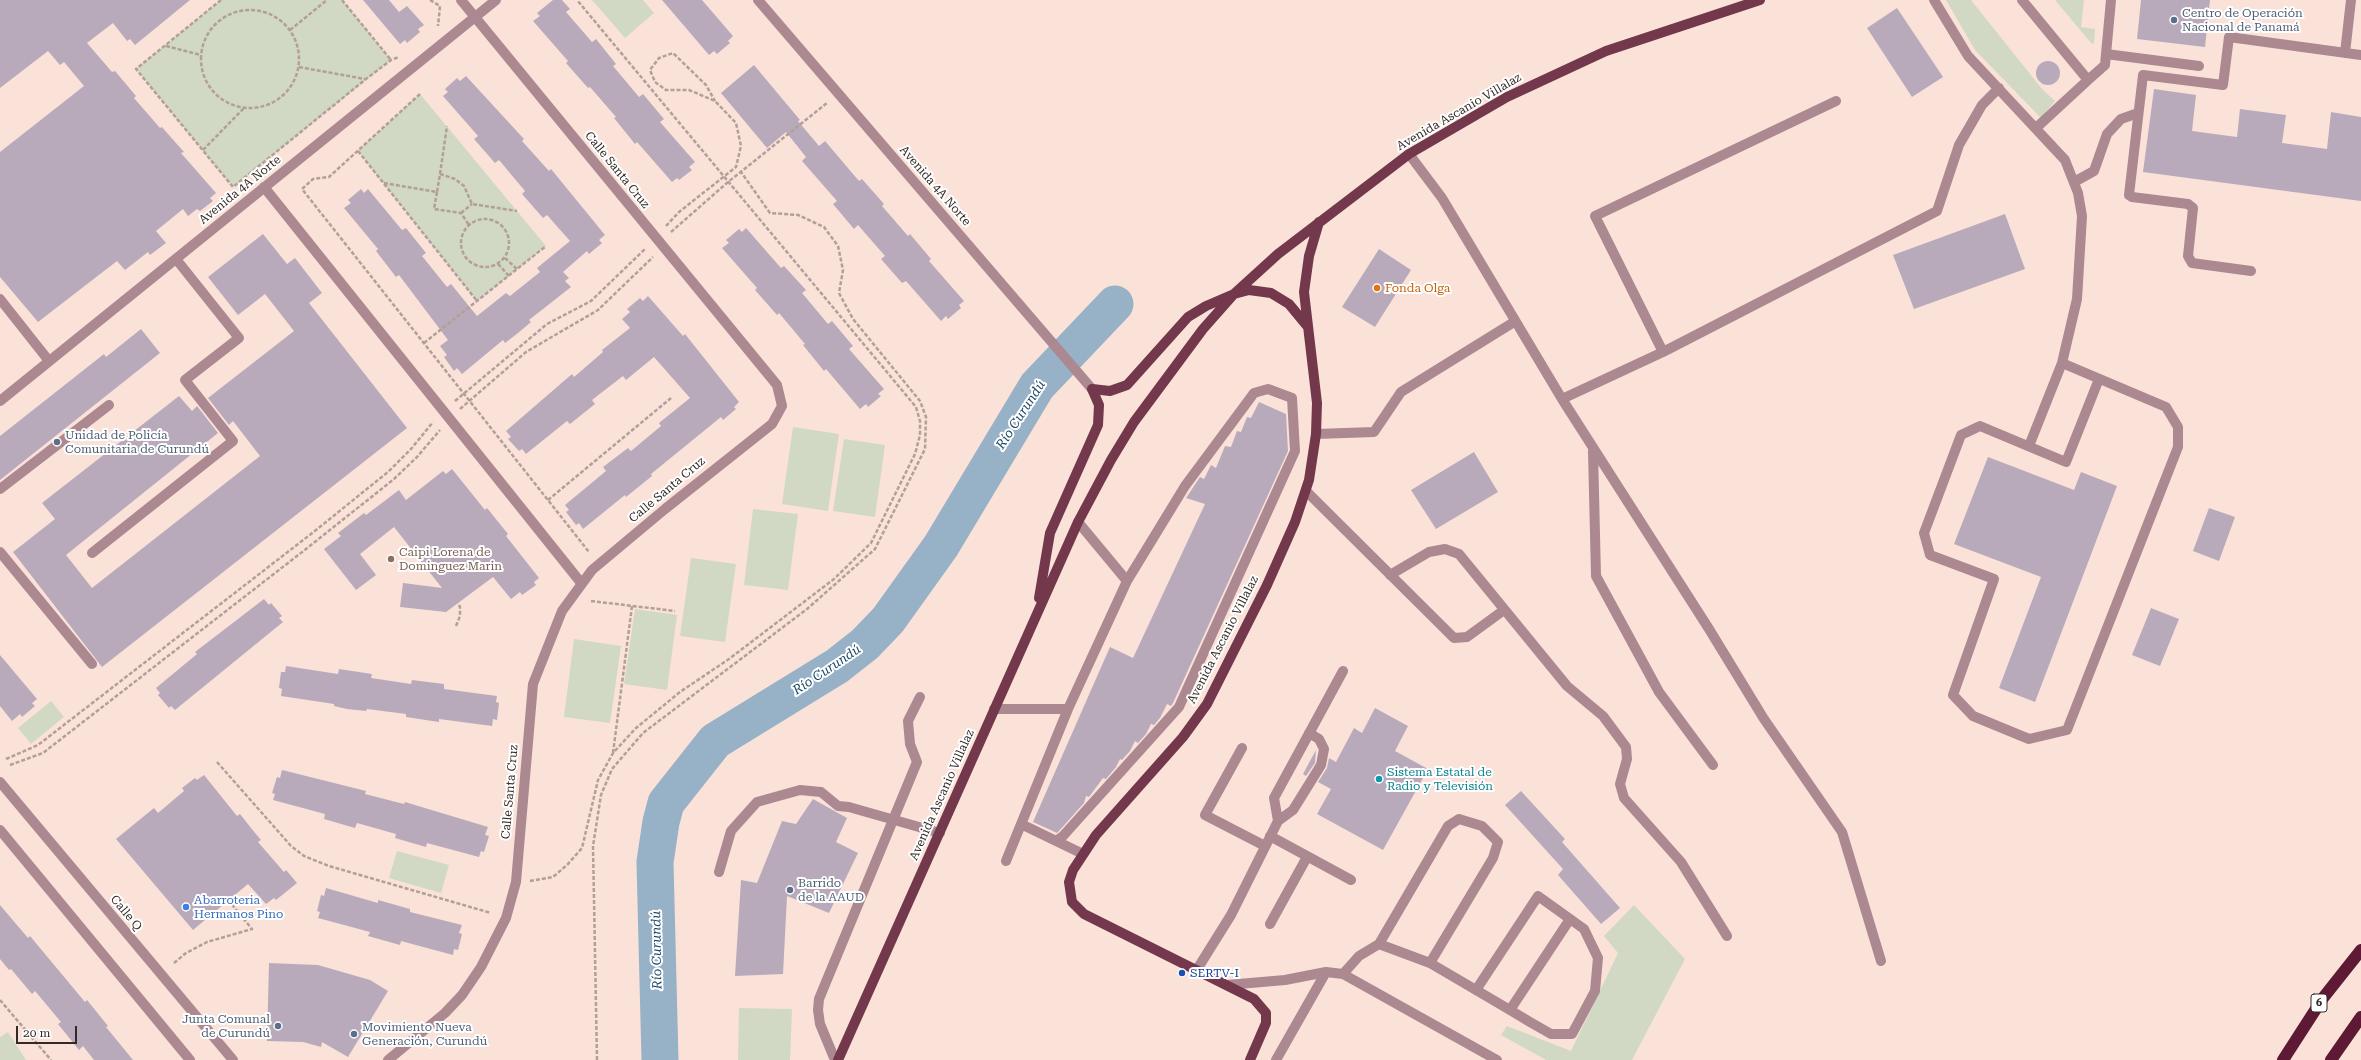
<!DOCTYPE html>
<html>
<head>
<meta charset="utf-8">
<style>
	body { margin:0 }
	#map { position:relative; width:2361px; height:1060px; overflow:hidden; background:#fae2d9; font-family:"Roboto Serif",serif }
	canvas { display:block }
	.scale { position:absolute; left:16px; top:1026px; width:61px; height:18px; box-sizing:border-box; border:2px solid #322a26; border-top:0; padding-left:5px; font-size:12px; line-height:14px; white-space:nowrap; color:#322a26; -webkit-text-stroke:3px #fff; paint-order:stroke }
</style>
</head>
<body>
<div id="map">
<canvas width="2361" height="1060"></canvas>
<div class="scale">20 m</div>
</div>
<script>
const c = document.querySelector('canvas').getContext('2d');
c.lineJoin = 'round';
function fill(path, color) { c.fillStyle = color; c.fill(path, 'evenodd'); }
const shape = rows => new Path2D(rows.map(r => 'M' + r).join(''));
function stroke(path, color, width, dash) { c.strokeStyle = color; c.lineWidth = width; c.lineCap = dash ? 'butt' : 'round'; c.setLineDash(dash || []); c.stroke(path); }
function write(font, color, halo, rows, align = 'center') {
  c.font = font + ' "Roboto Serif",serif'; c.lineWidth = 4; c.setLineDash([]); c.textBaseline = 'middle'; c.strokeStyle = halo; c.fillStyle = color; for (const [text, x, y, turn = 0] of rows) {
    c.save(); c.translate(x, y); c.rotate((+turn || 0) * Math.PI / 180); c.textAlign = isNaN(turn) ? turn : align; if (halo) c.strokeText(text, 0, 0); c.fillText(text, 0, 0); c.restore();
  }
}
fill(shape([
	[221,0,342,0,391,60,233,187,136,69],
	[592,0,643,0,654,13,625,38],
	[1946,0,1971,0,2042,89,2055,101,2041,118,1975,50],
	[2055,0,2084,0,2081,27,2095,29,2094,43,2092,44],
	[420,94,546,246,477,301,358,151],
	[793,427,839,434,828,511,782,504],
	[844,439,885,445,875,517,833,511],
	[753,509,798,514,788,590,744,585],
	[691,558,736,564,725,642,680,636],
	[635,609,677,615,667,690,624,684],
	[574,639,621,646,610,723,564,717],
	[51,701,64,717,31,744,18,728],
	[397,851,449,865,441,893,389,878],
	[1634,905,1685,959,1632,1060,1546,1060,1501,1035,1507,1026,1571,1051,1618,953,1604,936],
	[739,1008,792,1009,790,1060,738,1060],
	[8,1032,26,1060,0,1060,0,1037]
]), '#d1d9c4');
stroke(shape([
	[660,1060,655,862,661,822,666,803,715,741,837,666,865,644,888,620,941,546,1037,386,1115,304]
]), '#97b1c6', 37);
fill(shape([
	[0,0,190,0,135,45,130,39,127,41,113,23,87,43,112,72,115,71,136,96,134,98,160,128,162,127,168,134,184,152,181,153,216,193,210,198,213,201,200,211,197,209,188,216,183,209,156,231,166,243,150,255,148,252,125,270,117,261,38,322,0,277,0,152,84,86,64,62,60,65,48,51,0,88],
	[363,0,389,0,399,12,407,6,424,25,418,29,420,32,407,43,405,40,400,44],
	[553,0,562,0,570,9,566,12,592,42,596,39,616,64,613,66,639,97,643,94,664,119,660,122,695,162,689,167,692,170,679,180,677,178,672,182,637,142,635,144,614,118,616,117,590,87,588,88,566,63,568,61,533,21,540,16,537,13],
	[662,0,702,0,733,36,728,41,730,43,717,54,714,51,709,55],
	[2141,0,2210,0,2205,47,2137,39],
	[1897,8,1943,77,1912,97,1867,28],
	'2036 73a12 12 0 1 1 24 0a12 12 0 1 1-24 0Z',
	[754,65,800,120,798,121,819,146,825,141,859,181,862,179,884,204,882,206,908,236,910,234,931,259,929,261,964,301,959,305,961,308,948,319,946,316,941,321,906,281,902,283,881,259,885,256,858,225,854,229,833,204,837,201,802,161,806,157,786,132,767,148,721,93],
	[466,76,524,139,522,141,549,171,551,169,605,235,599,240,602,243,589,254,587,251,563,272,569,278,565,281,571,287,529,320,531,322,518,333,505,343,503,340,462,374,457,368,454,371,444,357,447,355,440,346,448,340,399,275,396,277,376,251,378,249,344,208,351,203,348,200,361,189,364,193,368,189,402,230,406,228,426,253,422,256,447,287,451,284,477,316,506,293,510,296,540,272,537,268,570,241,547,215,543,218,522,194,525,191,499,160,495,163,474,139,478,136,443,96,448,92,445,89,457,78,460,81],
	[2154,89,2196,95,2192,131,2237,137,2240,109,2286,115,2282,143,2327,149,2331,112,2361,117,2361,201,2143,172],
	[2005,214,2025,269,1914,309,1893,255],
	[746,228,781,268,784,266,806,290,802,293,828,324,832,321,853,346,849,349,884,389,878,394,881,396,868,407,866,404,860,409,826,369,824,371,803,345,805,344,779,313,777,315,755,290,757,288,722,248,729,243,726,240,739,229,742,232],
	[263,234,287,264,295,258,322,293,309,303,407,428,102,667,13,552,55,519,42,503,179,396,192,411,197,406,218,433,66,555,92,588,260,456,233,421,229,425,208,398,294,331,265,294,238,315,208,277],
	[1379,249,1411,270,1375,327,1342,307],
	[648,296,683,336,685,334,739,402,734,407,736,409,723,420,721,417,651,474,652,476,626,497,625,495,583,529,579,523,576,525,566,512,569,510,565,505,606,471,603,467,628,448,631,451,661,426,659,423,690,398,654,357,626,380,623,376,592,400,595,404,570,424,567,421,526,454,522,449,519,451,508,439,511,437,506,431,572,374,574,377,603,352,602,350,630,328,622,319,630,312,627,309,640,298,643,301],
	[141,329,160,353,0,480,0,436,104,354,106,357],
	[1259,402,1286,414,1288,451,1173,703,1171,706,1167,704,1160,718,1154,725,1151,724,1146,734,1138,743,1135,741,1130,751,1122,760,1120,759,1116,767,1106,779,1103,778,1089,797,1086,796,1084,803,1059,831,1057,833,1033,822,1110,647,1133,658,1205,504,1186,498,1200,477,1204,479,1211,465,1216,468,1225,446,1231,447,1237,431,1241,432,1247,417,1251,418],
	[1474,452,1498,492,1436,529,1411,490],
	[1988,457,2074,490,2081,472,2117,486,2035,702,1999,688,2041,577,1954,544],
	[452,469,485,510,487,508,508,534,506,536,539,578,534,582,536,585,522,595,520,592,511,599,493,577,446,612,400,607,403,583,442,588,394,527,360,554,376,575,356,590,324,549,341,536,338,533,364,513,366,515,399,490,406,500,443,471,446,474],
	[2209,508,2235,517,2219,561,2193,551],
	[264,599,269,605,271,603,282,616,279,618,283,622,175,710,171,706,169,708,158,695,160,693,156,688,197,654,195,652],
	[2151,608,2179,619,2160,666,2132,655],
	[0,655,37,699,32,703,35,706,22,717,20,714,12,721,0,706],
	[286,666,338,674,339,669,372,674,371,678,411,684,412,680,444,684,444,689,497,696,496,702,499,703,497,720,493,719,492,726,439,719,439,722,406,717,406,714,367,709,366,711,347,709,334,706,334,704,281,696,282,689,279,688,281,672,285,672],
	[1375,708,1408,726,1395,751,1428,769,1383,850,1317,814,1331,789,1318,782,1327,768,1329,758,1336,762,1354,728,1362,733],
	[1316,750,1315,763,1306,776,1303,774],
	[282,770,366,791,365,794,404,804,405,802,488,827,485,835,489,836,484,852,481,851,479,857,427,843,426,847,395,838,396,834,357,823,355,828,324,819,325,814,273,800,275,794,272,793,277,777,280,778],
	[204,775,237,816,240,814,251,828,261,840,258,842,284,872,286,870,297,883,276,900,274,898,266,904,248,884,193,930,116,839,154,808,158,813,184,791,182,788,195,778,197,780],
	[1521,791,1565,839,1562,842,1620,908,1601,924,1558,875,1563,869,1505,805],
	[813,799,847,818,836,842,858,853,829,913,787,896,783,974,735,976,741,880,757,883,782,821,796,824],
	[326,888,378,903,378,900,410,909,410,912,462,925,459,933,462,934,458,950,454,949,453,955,401,941,400,945,368,936,370,932,318,918,320,912,317,911,321,895,324,896],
	[0,905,28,938,30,936,85,1002,87,1000,108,1026,106,1027,133,1060,94,1060,83,1046,79,1050,58,1024,61,1022,35,991,32,994,11,969,9,970,0,959],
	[269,963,318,965,370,980,388,991,348,1057,322,1042,321,1047,303,1042,267,1041]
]), '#b9aabb');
stroke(shape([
	[221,0,136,69,233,187,366,79,391,60,399,57],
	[342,0,391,60],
	[430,0,440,6,438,26],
	'201 59a49 49 0 1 1 98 0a49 49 0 1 1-98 0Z',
	[290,30,327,0],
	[166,46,201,55],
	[299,67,365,79],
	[420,94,329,177,313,179,302,189,589,552],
	[203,150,245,107],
	[358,151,477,301],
	[440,174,447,126],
	[384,183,437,192,440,174,455,179,464,186,472,204,517,211],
	[437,192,434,209,461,213,469,225],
	[461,213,472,204],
	'461 243a24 24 0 1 1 48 0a24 24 0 1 1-48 0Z',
	[666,226,679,212,736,167,741,146,736,123,715,101,689,90,666,90,655,82,650,70,659,58,673,53,706,85,715,101],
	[671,232,728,182,827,103],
	[505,258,517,269],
	[498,264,509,276],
	[424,343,546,246],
	[455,401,547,324,591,301,645,249],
	[460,409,526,352,598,310,653,257],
	[548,500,671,398],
	[591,601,675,611],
	[456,626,460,616,460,607,458,603],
	[613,753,632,606],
	[6,759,38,745,311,534,388,472,411,449,433,422],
	[217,762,291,846,304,856,329,866,491,913],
	[10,765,43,753,306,549,394,479,417,457,440,430],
	[530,881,553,877,567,865,582,848,598,780,613,753,636,728,680,692,729,659,834,579,871,543,915,454,920,435,920,421,916,407,577,0],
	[174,963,186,953,207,942,252,929,229,901],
	[0,1000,51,1060],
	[597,1060,593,846,601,795,612,769,643,733,807,609,875,549,925,449,926,417,920,401,853,319,839,293,843,270,838,246,824,227,798,215,770,213,741,172]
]), '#b29f98', 2.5, [4, 2]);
stroke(shape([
	[758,0,1092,389],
	[1934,0,1968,56,2065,160,2078,193,2082,216,2077,299,2062,363,2029,446],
	[2022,0,2088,80,2105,65,2111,0],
	[2345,53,2351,0],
	[2106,54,2199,66],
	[2036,128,2088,80],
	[1409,154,1442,198,1562,399,1709,629,1764,719,1842,832,1881,961],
	[2074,182,2094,171,2107,134,2121,119,2138,113],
	[264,187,582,584],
	[2251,271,2192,263,2188,256,2193,208,2188,204,2132,197,2129,195,2143,75,2223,85,2229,37,2361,55],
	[0,299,49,361],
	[1663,352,1595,216,1836,101],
	[2062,363,2166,407,2178,427,2178,447,2067,730,2029,739,1973,716,1953,695,1994,579,1930,555,1924,533,1961,435,1980,426,2066,462,2099,379],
	[1562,399,1663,352,1937,211,1959,145,1982,105,1999,88],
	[0,401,496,0],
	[1316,434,1374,432,1401,392,1514,322],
	[1593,451,1596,576,1659,692,1713,765],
	[0,489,109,405],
	[1306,491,1454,638,1467,637,1504,610],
	[0,552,92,664],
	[92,553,233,441,185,380,239,338,176,259],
	[1390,575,1429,552,1445,549,1459,554,1567,686,1603,716,1626,747,1627,759,1620,784,1624,798,1681,862,1727,936],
	[994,709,1068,709,1127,581,1078,522],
	[1242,748,1205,815,1265,846],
	[0,782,233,1060],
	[1278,821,1293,810,1321,765,1324,749,1319,739,1309,733],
	[1021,824,1083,854],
	[0,830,190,1060],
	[1270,836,1351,880],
	[1056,841,1063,836,1179,707,1295,451,1292,398,1268,389,1254,393,1185,486,1127,581],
	[1006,861,1068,709],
	[719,872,731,831,757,802,800,790,821,792,838,806,849,807,940,833],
	[1270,924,1307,857],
	[1379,944,1430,963,1476,990,1510,1010,1530,1022,1551,1034,1572,1034,1595,991,1598,958,1584,929,1538,896,1476,990],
	[1196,971,1231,915,1278,821,1274,798,1343,671],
	[1343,974,1359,956,1379,944,1448,826,1459,819,1482,826,1498,842,1493,858,1430,963],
	[1227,985,1285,980,1326,972,1343,974,1497,1060],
	[1510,1010,1570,919],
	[388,1060,445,1013,462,995,481,967,506,918,516,882,533,684,562,611,592,570,665,509,772,424,782,406,777,385,461,0],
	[835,1060,820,1024,818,1010,819,999,917,762,910,744,908,721,920,697],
	[1276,1060,1326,972]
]), '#ac8891', 10);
stroke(shape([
	[1092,389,1110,391,1127,385,1188,317,1206,306,1234,294,1249,290,1271,293,1289,304,1308,327],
	[1039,598,1050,533,1098,425,1099,405,1092,389],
	[838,1060,1078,522,1111,460,1134,422,1203,329,1234,294,1278,254,1409,154,1507,97,1606,51,1760,0],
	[1250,1060,1266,1023,1266,1013,1254,999,1084,914,1072,902,1069,882,1073,870,1096,835,1183,737,1207,704,1267,585,1295,522,1309,480,1316,434,1317,403,1304,292,1309,256,1319,222]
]), '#74384c', 10);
stroke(shape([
	[2283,1060,2323,998,2361,950],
	[2331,1060,2361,1017]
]), '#5e1a34', 12);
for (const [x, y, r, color] of [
	[2174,20,4,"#5c6f8a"],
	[1377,288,4,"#e8710a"],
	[57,442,4,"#5c6f8a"],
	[391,559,4,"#8d6e63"],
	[1379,779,4,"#0f9aa8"],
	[790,890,4,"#5c6f8a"],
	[186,907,4,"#3f7fe0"],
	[1182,973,4,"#1a4fb4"],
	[278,1026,4,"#5c6f8a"],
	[354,1034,4,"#5c6f8a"]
]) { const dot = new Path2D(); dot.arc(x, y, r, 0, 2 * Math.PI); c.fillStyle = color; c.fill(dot); stroke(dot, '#fff', 1.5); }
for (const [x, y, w] of [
	[2319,1003,16]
]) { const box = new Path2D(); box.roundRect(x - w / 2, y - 9, w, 18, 3); c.fillStyle = '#fff'; c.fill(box); stroke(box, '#322a26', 1); }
write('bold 11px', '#322a26', null, [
	["6",2319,1003]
]);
write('12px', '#4e5e75', '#fff', [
	["Centro de Operación",2182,13],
	["Nacional de Panamá",2182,27],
	["Unidad de Policía",65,435],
	["Comunitaria de Curundú",65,449],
	["Barrido",798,883],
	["de la AAUD",798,897],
	["Junta Comunal",270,1019,"right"],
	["de Curundú",270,1033,"right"],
	["Movimiento Nueva",362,1027],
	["Generación, Curundú",362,1041]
], 'left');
write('12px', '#322a26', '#fff', [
	["Avenida Ascanio Villalaz",1459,112,-30],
	["Calle Santa Cruz",617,170,51],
	["Avenida 4A Norte",935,186,49],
	["Avenida 4A Norte",240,190,-39],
	["Calle Santa Cruz",667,490,-40],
	["Avenida Ascanio Villalaz",1223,640,-63],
	["Calle Santa Cruz",510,792,-85],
	["Avenida Ascanio Villalaz",942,795,-66],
	["Calle Q",126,913,50]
]);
write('12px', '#c56008', '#fff', [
	["Fonda Olga",1385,288]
], 'left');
write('12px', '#785e54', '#fff', [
	["Caipi Lorena de",399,552],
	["Dominguez Marin",399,566]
], 'left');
write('12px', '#0d838f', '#fff', [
	["Sistema Estatal de",1387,772],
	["Radio y Televisión",1387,786]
], 'left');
write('12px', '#366cbe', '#fff', [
	["Abarroteria",194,900],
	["Hermanos Pino",194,914]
], 'left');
write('12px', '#164399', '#fff', [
	["SERTV-I",1190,973]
], 'left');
write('italic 13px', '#1c4766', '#fff', [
	["Río Curundú",1021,415,-57],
	["Río Curundú",827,670,-34],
	["Río Curundú",657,950,-91]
]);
</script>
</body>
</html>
